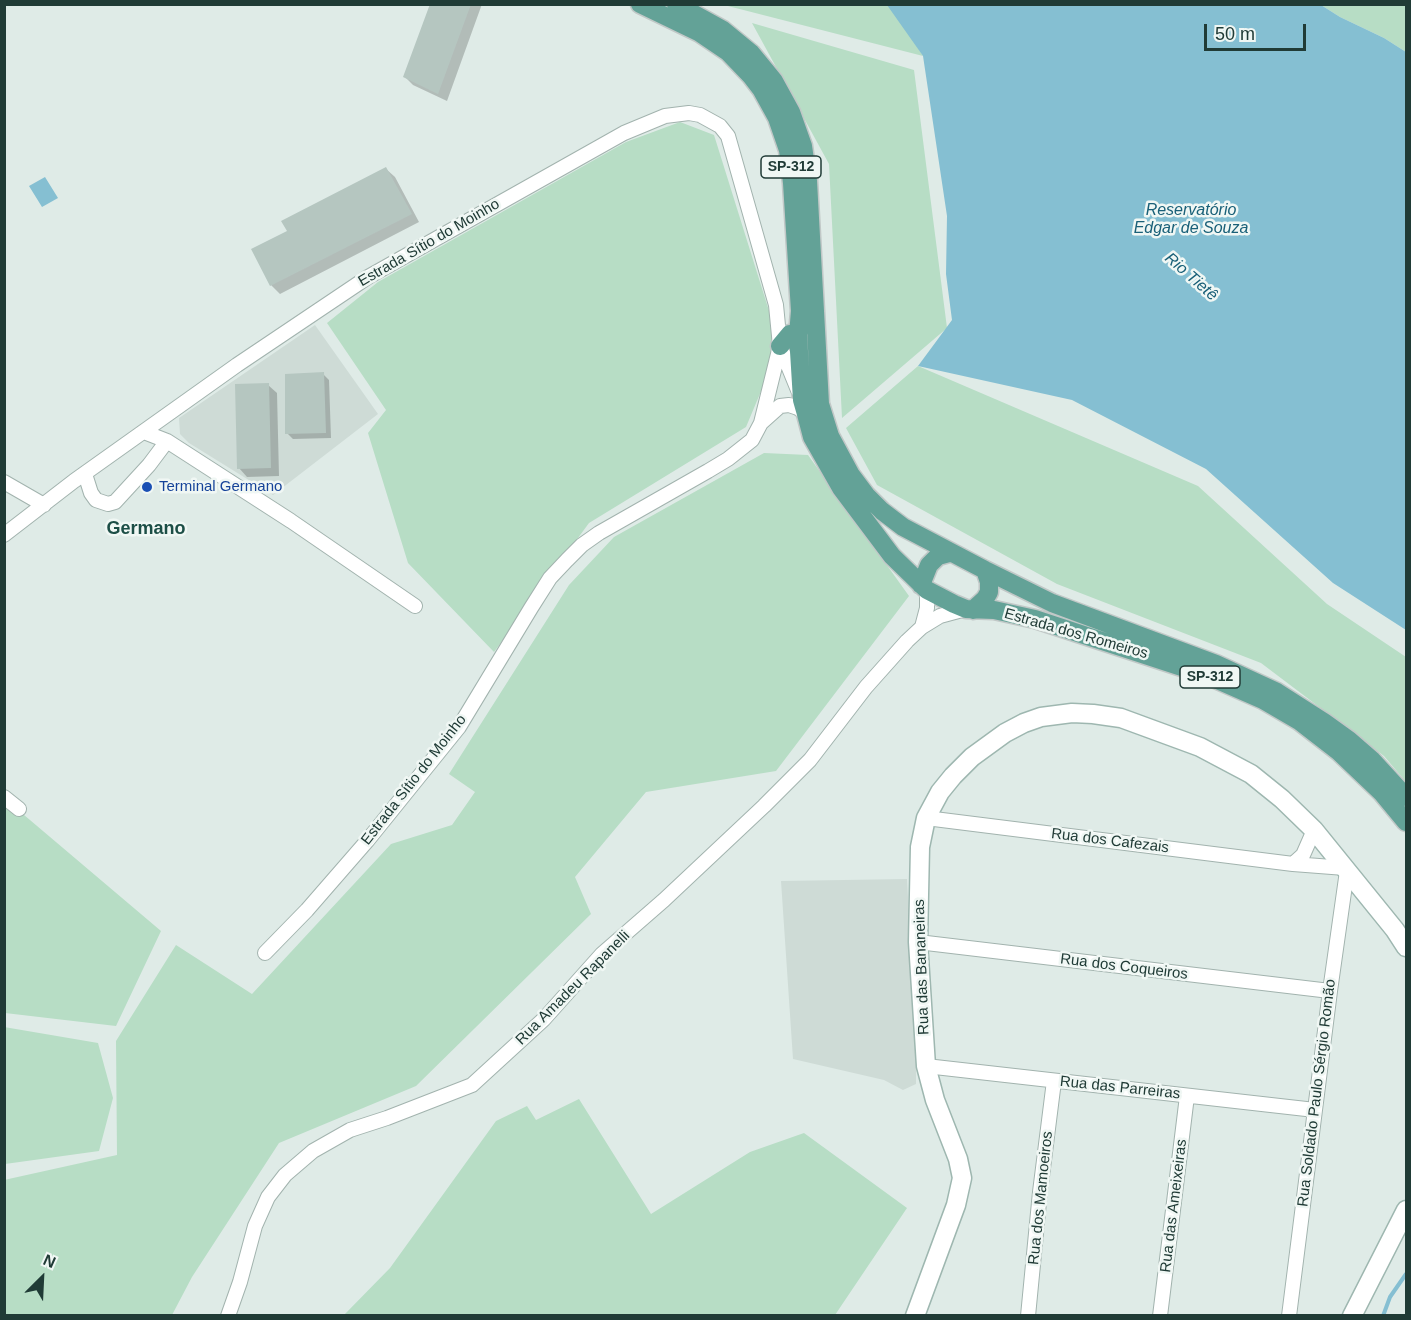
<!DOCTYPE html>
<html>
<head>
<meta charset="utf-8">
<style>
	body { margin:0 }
	#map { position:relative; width:1411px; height:1320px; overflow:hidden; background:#dfebe7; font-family:Arial,sans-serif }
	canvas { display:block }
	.frame { position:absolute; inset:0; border:6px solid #203b36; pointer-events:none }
	.north { position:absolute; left:12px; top:1248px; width:60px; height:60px; -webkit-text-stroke:4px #f0f7f4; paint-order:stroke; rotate:24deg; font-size:16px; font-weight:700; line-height:24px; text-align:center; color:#203b36 }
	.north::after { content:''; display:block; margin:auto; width:21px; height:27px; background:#203b36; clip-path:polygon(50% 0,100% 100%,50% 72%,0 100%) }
	.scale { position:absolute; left:1204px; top:24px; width:102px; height:27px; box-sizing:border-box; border:3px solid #203b36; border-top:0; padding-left:8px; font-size:18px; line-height:21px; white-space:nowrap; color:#203b36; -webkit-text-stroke:4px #f0f7f4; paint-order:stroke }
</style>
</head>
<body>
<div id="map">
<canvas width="1411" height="1320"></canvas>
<div class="frame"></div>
<div class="north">N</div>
<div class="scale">50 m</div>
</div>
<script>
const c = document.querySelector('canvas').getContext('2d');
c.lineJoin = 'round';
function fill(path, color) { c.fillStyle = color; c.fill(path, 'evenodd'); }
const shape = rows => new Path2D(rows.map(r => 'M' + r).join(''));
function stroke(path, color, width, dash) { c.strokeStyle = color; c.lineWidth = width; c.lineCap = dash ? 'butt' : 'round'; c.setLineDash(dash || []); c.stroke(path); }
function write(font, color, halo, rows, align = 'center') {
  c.font = font + ' Arial,sans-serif'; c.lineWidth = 5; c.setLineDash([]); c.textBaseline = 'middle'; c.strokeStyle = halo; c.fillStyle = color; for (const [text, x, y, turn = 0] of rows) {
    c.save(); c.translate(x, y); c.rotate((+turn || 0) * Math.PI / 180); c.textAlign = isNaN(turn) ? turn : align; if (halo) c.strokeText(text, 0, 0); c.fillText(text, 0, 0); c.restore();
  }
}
fill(shape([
	[315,325,378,414,273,495,189,443,180,434,179,418],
	[907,879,916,1047,916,1084,903,1090,884,1080,793,1059,781,881]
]), '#cedbd6');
fill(shape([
	[724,5,892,5,923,56],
	[1321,5,1406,5,1406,52,1384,38,1340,17],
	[752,23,914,70,947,328,842,418,829,164],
	[680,122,714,135,780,346,746,427,589,523,494,652,408,563,368,433,386,410,327,323,378,282,626,142],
	[918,366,1198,486,1327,604,1406,657,1406,782,1384,756,1261,663,1057,584,877,485,846,428],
	[764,453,808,455,909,596,776,771,646,792,575,877,591,914,416,1086,279,1143,192,1277,172,1315,5,1315,4,1180,117,1155,116,1041,176,945,252,994,391,844,452,825,475,792,449,774,569,585,614,537],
	[4,798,161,931,116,1026,5,1013],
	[4,1027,98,1043,113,1098,99,1151,5,1164],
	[579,1099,651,1214,750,1152,804,1133,907,1208,835,1315,344,1315,390,1268,496,1121,527,1106,536,1120]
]), '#b7ddc5');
fill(shape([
	[887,5,1321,5,1340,17,1384,38,1406,52,1406,630,1333,583,1206,469,1072,400,918,366,952,320,946,274,947,216,923,56],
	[45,177,58,198,42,207,29,186]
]), '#85bfd2');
fill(shape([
	[431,4,482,4,447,101,413,85,405,77],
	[386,169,395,177,419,222,280,294,271,285,253,250,289,232],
	[323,374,329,380,331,438,293,439,287,433],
	[268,385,277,393,279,476,247,477,239,468]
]), '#0003');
stroke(shape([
	[1383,1316,1390,1297,1406,1274]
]), '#85bfd2', 4);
fill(shape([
	[430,4,471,4,438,94,403,77],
	[386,167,412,214,270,286,251,249,287,231,281,221],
	[324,372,326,433,285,434,285,374],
	[269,383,271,468,237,469,235,384]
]), '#b5c6c0');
const street = shape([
	[761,423,780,406,789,405,798,408,806,414],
	[144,432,167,441,291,521,415,606],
	[85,474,91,493,96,500,108,504,115,502,149,465,167,441],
	[4,482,44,505],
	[4,535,74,481,237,365,368,277,624,133,665,116,689,113,700,115,720,126,728,136,776,305,780,346,798,390],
	[922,627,927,608,927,590],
	[4,797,19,809],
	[926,818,1293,864,1345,868],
	[1293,864,1303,855,1314,830],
	[918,942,1330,991],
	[265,953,307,910,367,841,459,727,531,608,550,578,567,560,582,545,599,533,708,471,728,459,752,440,761,423,780,346],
	[926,1066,1315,1110],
	[228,1316,240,1282,255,1226,268,1197,285,1175,313,1151,350,1130,387,1118,472,1085,544,1019,602,954,664,900,764,806,810,760,866,687,907,641,922,627,940,616,966,609],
	[1028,1316,1040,1192,1054,1081],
	[1160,1316,1187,1096],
	[1289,1316,1330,991,1347,871]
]);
const secondary = shape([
	[915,1316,956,1205,962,1178,958,1159,935,1100,926,1066,918,942,920,847,926,818,940,792,953,776,972,757,1005,733,1024,723,1041,717,1072,713,1093,714,1121,718,1200,747,1251,774,1282,799,1314,830,1395,930,1406,947],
	[1352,1316,1406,1210]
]);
const primary = shape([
	[640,4,700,33,728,52,751,76,761,89,777,118,788,150,792,183,800,311,798,335,802,400,806,414,812,437,841,488,892,556,927,590,954,604,966,609,994,610,1035,619,1206,675,1263,700,1299,721,1339,752,1382,793,1406,822],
	[676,4,723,30,751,53,774,81,791,112,803,146,808,181,820,404,830,436,851,475,866,495,882,511,903,527,985,570,1052,603,1216,664,1277,692,1324,722,1349,740,1372,760,1406,797],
	[780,346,790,334,798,335],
	[921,585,929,565,938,556,949,553],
	[973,610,985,599,989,592,989,582,985,570]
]);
stroke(street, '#a2b3ae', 16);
stroke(secondary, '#9eb7b0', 21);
stroke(primary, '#c1c8c7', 21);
stroke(street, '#fff', 14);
stroke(secondary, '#fff', 18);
stroke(primary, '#63a297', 18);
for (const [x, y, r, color] of [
	[147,487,6,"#1a4fb4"]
]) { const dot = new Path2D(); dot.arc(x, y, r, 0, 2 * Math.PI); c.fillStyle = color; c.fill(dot); stroke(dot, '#f0f7f4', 2); }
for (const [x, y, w] of [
	[791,167,60],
	[1210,677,60]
]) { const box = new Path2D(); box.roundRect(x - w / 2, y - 11, w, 22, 4.5); c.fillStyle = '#f0f7f4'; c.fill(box); stroke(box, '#203b36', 1.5); }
write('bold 14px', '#203b36', null, [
	["SP-312",791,167],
	["SP-312",1210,677]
]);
write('15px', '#203b36', '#f0f7f4', [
	["Estrada Sítio do Moinho",429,243,-30],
	["Estrada dos Romeiros",1076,634,16],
	["Estrada Sítio do Moinho",414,780,-52],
	["Rua dos Cafezais",1110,841,7],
	["Rua das Bananeiras",922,967,-92],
	["Rua dos Coqueiros",1124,967,7],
	["Rua Amadeu Rapanelli",573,988,-45],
	["Rua das Parreiras",1120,1088,6],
	["Rua Soldado Paulo Sérgio Romão",1317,1093,-83],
	["Rua dos Mamoeiros",1041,1198,-84],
	["Rua das Ameixeiras",1174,1206,-83]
]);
write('15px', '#164399', '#f0f7f4', [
	["Terminal Germano",159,487]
], 'left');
write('italic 16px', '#196078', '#f0f7f4', [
	["Reservatório",1191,211],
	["Edgar de Souza",1191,229],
	["Rio Tietê",1191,277,41]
]);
write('bold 18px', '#1c4e46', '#f0f7f4', [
	["Germano",146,529]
]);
</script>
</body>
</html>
